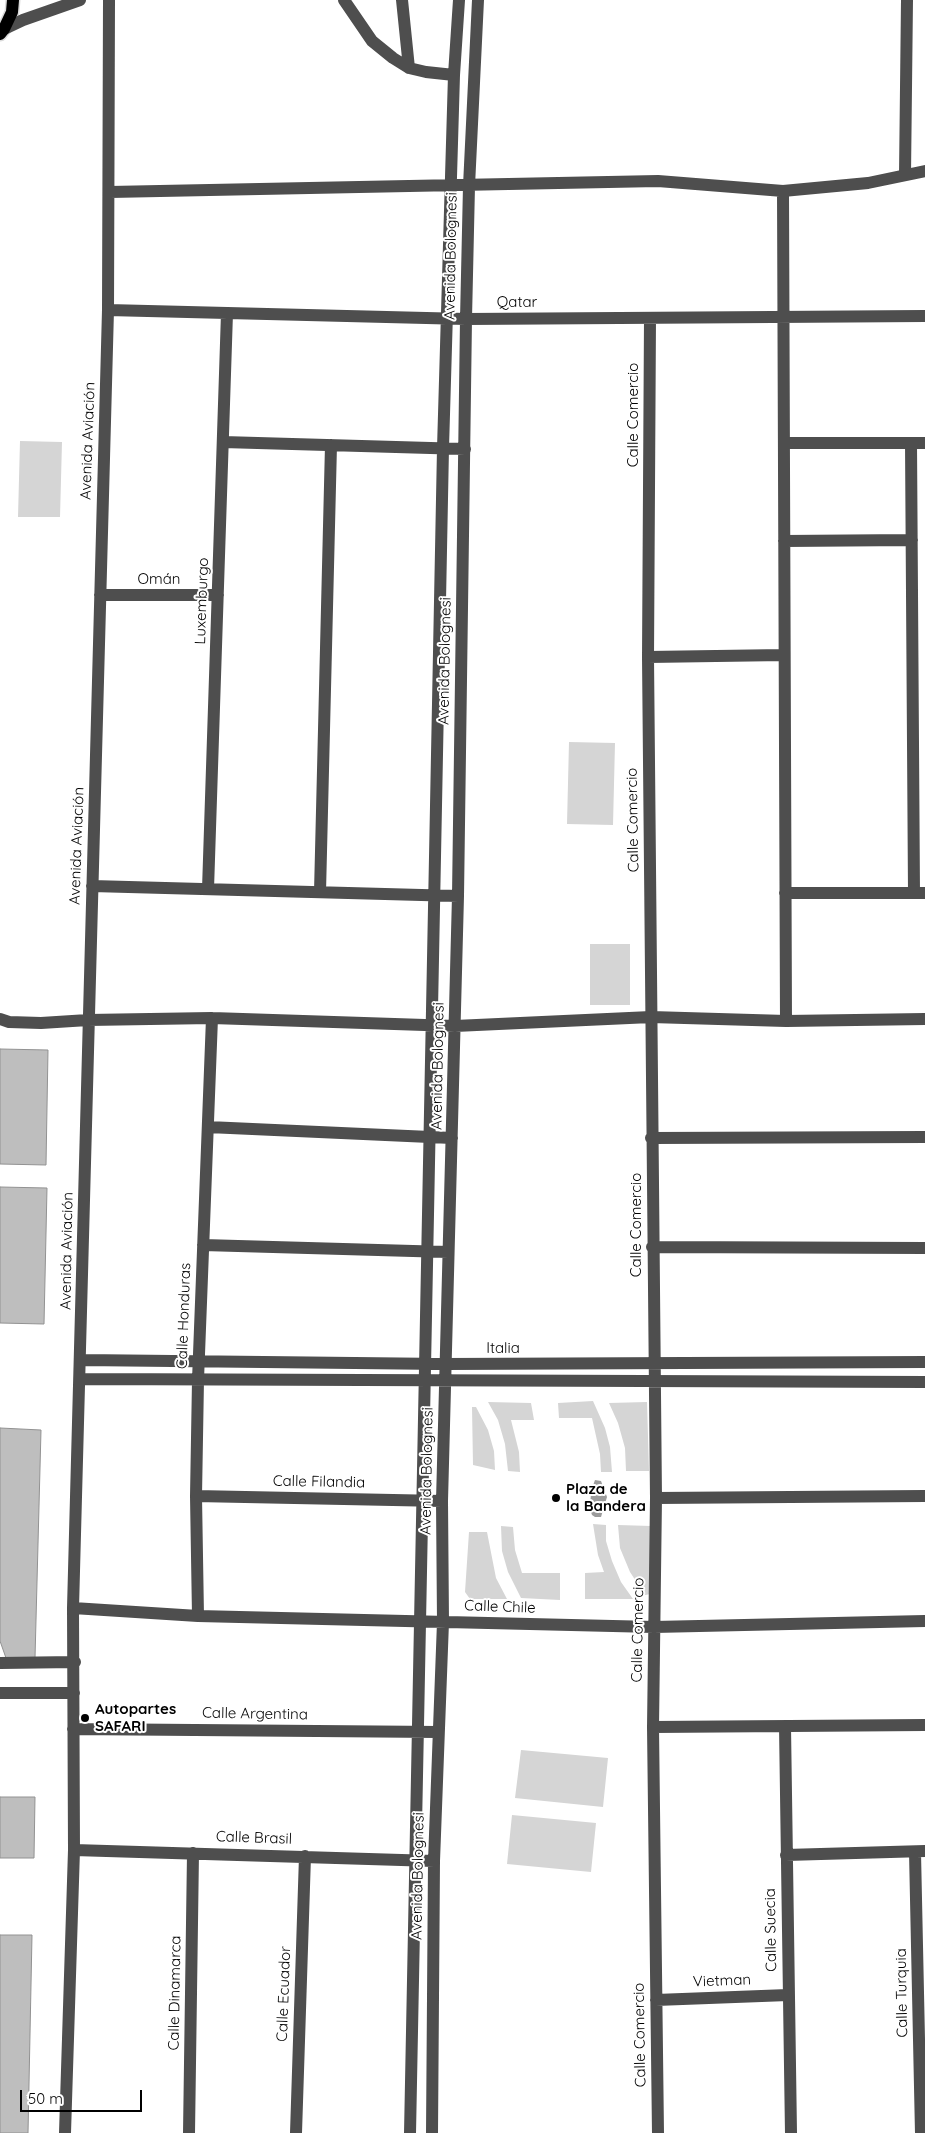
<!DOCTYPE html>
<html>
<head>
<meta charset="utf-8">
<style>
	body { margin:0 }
	#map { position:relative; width:925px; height:2133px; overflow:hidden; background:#fff; font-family:Quicksand,sans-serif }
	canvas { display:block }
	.scale { position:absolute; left:20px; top:2090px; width:122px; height:22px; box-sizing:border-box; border:2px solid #000; border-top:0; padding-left:6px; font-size:15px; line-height:18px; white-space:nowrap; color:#000; -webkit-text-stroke:4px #fff; paint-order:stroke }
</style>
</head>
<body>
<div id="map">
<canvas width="925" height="2133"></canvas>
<div class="scale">50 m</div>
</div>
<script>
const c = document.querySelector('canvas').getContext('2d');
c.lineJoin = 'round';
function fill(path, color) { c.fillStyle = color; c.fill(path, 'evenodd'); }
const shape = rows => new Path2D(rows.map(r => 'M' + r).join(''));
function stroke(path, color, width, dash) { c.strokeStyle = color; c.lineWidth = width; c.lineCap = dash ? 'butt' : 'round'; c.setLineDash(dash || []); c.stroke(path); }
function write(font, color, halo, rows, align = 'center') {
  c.font = font + ' Quicksand,sans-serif'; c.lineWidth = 4; c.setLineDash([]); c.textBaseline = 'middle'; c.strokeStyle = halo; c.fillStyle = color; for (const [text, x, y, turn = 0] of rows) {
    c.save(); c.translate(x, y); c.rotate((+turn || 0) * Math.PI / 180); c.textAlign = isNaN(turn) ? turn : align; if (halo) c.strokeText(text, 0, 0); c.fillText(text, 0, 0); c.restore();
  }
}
fill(shape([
	[20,441,62,442,60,517,18,517],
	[569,742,615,743,613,825,567,824],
	[590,944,630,944,630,1005,590,1005],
	[593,1401,605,1428,610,1447,612,1472,601,1472,600,1454,592,1418,559,1418,558,1403],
	[488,1402,531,1403,534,1420,511,1420,519,1452,520,1472,508,1471,505,1444,498,1420],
	[647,1402,649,1471,626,1471,625,1448,618,1423,609,1403],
	[472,1407,476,1407,488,1430,494,1451,495,1470,473,1465],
	[593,1524,606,1525,606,1541,612,1561,621,1582,633,1599,585,1599,585,1573,604,1572,598,1555],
	[618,1525,651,1526,651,1594,645,1595,630,1572,620,1548],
	[501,1526,513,1527,515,1550,522,1573,560,1573,560,1600,521,1598,508,1572,502,1551],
	[469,1532,487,1532,496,1578,507,1599,470,1599,465,1592],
	[521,1750,608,1758,603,1807,515,1798],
	[512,1815,596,1823,591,1872,507,1864]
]), '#d5d5d5');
fill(shape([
	[595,1480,601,1481,607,1497,601,1517,595,1517,592,1515,590,1509,591,1491]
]), '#9c9c9c');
const building = shape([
	[0,1049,48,1050,46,1165,0,1164,0,1049],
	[0,1187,47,1188,44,1324,0,1323,0,1187],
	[0,1428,41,1430,35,1658,6,1658,0,1641,0,1428],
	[0,1797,35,1797,34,1858,0,1858,0,1797],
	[0,1935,32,1935,28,2133,0,2133,0,1935]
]);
fill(building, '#bebebe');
stroke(building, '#929292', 1);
const major = shape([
	[0,34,4,29,12,12,13,0]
]);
stroke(major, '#dbdbdb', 15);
stroke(shape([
	[344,0,372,41,393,58,409,68,426,72,454,75],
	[402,0,409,68],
	[4,29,23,20,80,0],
	[905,175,907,0],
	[783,191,786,1021],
	[110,192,658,181,783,191,868,183,925,171],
	[108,310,466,319,925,316],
	[650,318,648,657,656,1498,653,1727,658,2133],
	[223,442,465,449],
	[784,443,925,443],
	[911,443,914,893],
	[784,541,912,540],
	[100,595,218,595],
	[648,657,784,655],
	[92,886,458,896],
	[208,889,227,313],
	[320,892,331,445],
	[785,893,925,893],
	[0,1019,9,1022,41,1023,88,1020,212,1018,455,1026,651,1017,786,1021,925,1019],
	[208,1127,452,1138],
	[651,1138,925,1137],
	[203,1245,448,1252],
	[652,1247,925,1248],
	[82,1360,445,1364,925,1362],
	[81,1379,925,1382],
	[196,1496,442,1501],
	[656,1498,925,1496],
	[73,1608,198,1616,654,1627,925,1621],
	[198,1616,196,1496,198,1380,212,1018],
	[0,1663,75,1662],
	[0,1693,74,1693],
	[785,1726,791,2133],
	[653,1727,925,1725],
	[73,1729,438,1732],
	[74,1850,434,1861],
	[915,1852,921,2133],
	[786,1855,925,1851],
	[656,2000,788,1995],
	[65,2133,74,1850,73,1608,108,310,109,0],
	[189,2133,193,1853],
	[296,2133,305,1856],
	[410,2133,443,448,454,75,459,0],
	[432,2133,434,1861,443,1622,442,1501,458,896,466,319,469,186,478,0]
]), '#4e4e4e', 12);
stroke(major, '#000', 12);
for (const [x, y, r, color] of [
	[556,1498,5,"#000"],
	[85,1718,5,"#000"]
]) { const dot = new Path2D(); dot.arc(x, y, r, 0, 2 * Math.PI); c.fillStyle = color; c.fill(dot); stroke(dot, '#fff', 2); }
write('15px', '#000', '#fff', [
	["Avenida Bolognesi",451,256,-89],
	["Qatar",517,302],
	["Calle Comercio",633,415,-90],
	["Avenida Aviación",88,441,-88],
	["Omán",159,579],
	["Luxemburgo",202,601,-88],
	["Avenida Bolognesi",445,661,-89],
	["Calle Comercio",633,820,-91],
	["Avenida Aviación",77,846,-88],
	["Avenida Bolognesi",438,1066,-89],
	["Calle Comercio",636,1225,-90],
	["Avenida Aviación",67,1251,-89],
	["Calle Honduras",184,1316,-88],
	["Italia",503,1348],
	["Avenida Bolognesi",427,1471,-89],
	["Calle Filandia",319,1482,1],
	["Calle Chile",500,1607,2],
	["Calle Comercio",638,1630,-89],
	["Calle Argentina",255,1714,1],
	["Calle Brasil",254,1838,2],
	["Avenida Bolognesi",418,1876,-89],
	["Calle Suecia",771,1930,-91],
	["Vietman",722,1981,-2],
	["Calle Dinamarca",175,1993,-89],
	["Calle Turquia",902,1993,-91],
	["Calle Ecuador",284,1994,-88],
	["Calle Comercio",640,2035,-91]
]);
write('bold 15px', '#000', '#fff', [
	["Plaza de",566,1489],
	["la Bandera",566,1506],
	["Autopartes",95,1709],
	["SAFARI",95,1726]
], 'left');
</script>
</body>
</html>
